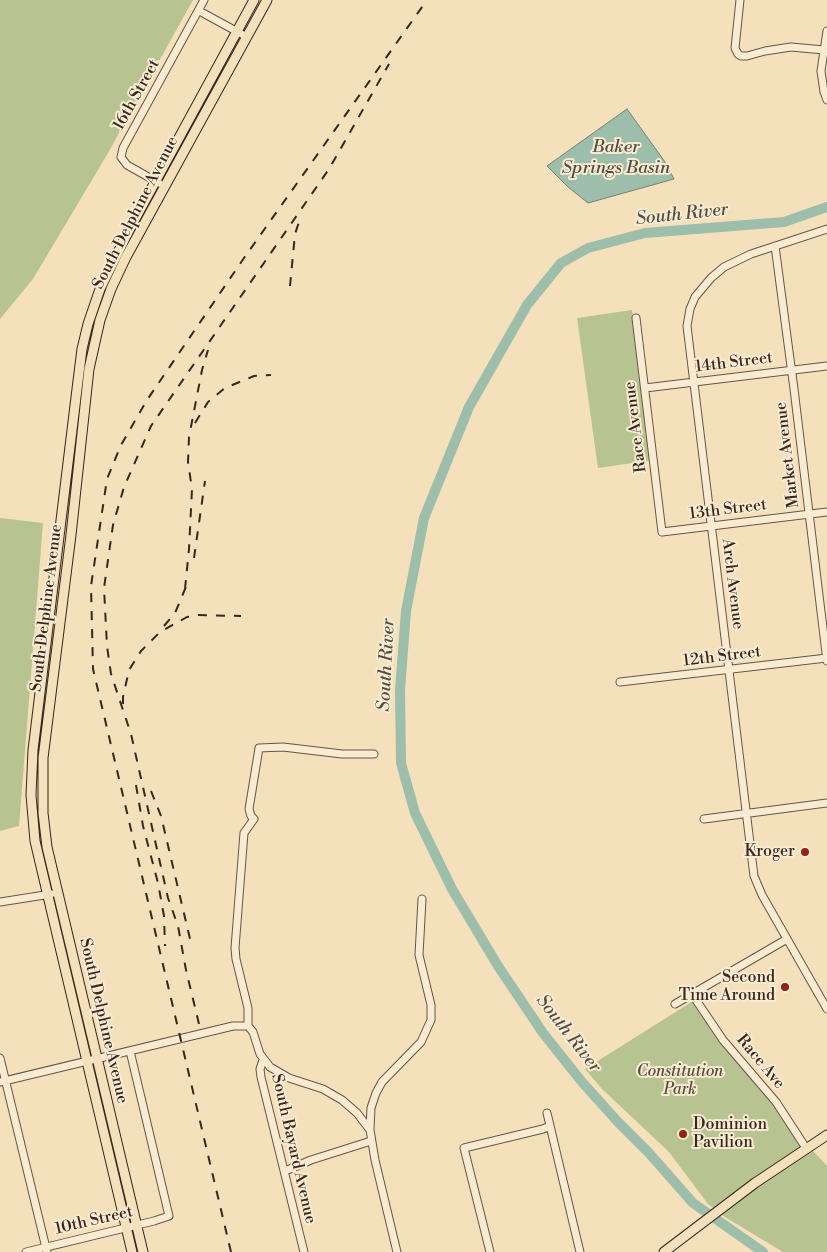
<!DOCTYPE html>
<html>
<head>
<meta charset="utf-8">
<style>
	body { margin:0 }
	canvas { display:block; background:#f4e0ba }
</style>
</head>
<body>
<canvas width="827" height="1252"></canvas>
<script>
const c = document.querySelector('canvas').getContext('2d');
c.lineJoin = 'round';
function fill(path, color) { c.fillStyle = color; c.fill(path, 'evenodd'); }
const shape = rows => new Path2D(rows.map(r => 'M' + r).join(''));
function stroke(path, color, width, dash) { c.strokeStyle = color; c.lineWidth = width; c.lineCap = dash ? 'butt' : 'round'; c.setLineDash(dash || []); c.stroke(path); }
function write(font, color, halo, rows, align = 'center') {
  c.font = font + ' "Libre Bodoni",serif'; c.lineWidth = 4; c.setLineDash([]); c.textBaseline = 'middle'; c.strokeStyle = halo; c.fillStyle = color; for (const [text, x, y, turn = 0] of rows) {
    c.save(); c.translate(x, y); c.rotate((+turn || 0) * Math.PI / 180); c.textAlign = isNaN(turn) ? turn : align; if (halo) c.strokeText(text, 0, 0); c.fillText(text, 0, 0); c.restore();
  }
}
fill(shape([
	[0,0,193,0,108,153,33,279,0,319],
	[632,310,653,460,598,468,577,318],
	[0,518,43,523,19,826,0,831],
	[693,1001,802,1143,815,1153,827,1166,827,1252,783,1252,725,1217,708,1204,669,1152,602,1089,585,1069]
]), '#b8c392');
const water = shape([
	[627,109,665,162,674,179,588,203,568,187,547,166,627,109]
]);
fill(water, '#9dbeaa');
stroke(water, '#748272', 1);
stroke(shape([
	[763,1252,693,1203,649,1153,618,1122,582,1082,543,1033,498,966,452,889,415,813,401,763,400,690,406,611,424,518,469,407,527,305,561,263,588,248,645,233,784,222,827,207]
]), '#9dbeaa', 10);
const minor = shape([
	[740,0,735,48,738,54,741,56,747,56,765,51,791,47,824,50],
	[203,13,247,37],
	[827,31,821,71,824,92,827,100],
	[159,183,127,165,121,157,123,148,204,0],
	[827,229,751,254,724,267,711,278,695,297,690,309,687,326,754,876,762,895,827,1009],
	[775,246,794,389,827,661],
	[636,318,662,532,827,512],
	[645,388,827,366],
	[620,682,827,658],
	[704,819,827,803],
	[0,902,51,894],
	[692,994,723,1040,776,1102,806,1148],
	[675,1004,787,939],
	[248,1026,248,1008,236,959,235,948,244,833,254,819,251,816,249,809,259,748,283,747,342,754,374,754],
	[0,1058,47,1252],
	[263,1060,260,1069,261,1077,304,1252],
	[0,1082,233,1026,248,1026,253,1032,260,1054,270,1067,289,1078,323,1089,342,1100,357,1113,370,1130,375,1160,397,1252],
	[547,1113,580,1252],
	[370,1129,371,1108,376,1093,382,1082,421,1042,431,1020,431,1005,419,955,422,899],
	[285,1171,311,1160,371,1141],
	[26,1252,154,1221,169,1216,130,1051],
	[490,1252,464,1148,543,1129,550,1126]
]);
const major = shape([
	[132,1252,35,841,31,795,33,750,77,389,82,349,88,324,100,289,130,228,254,0],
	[143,1252,47,847,43,813,43,758,71,535,89,369,100,320,111,289,126,257,267,0],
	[664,1252,755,1183,827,1135]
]);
stroke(minor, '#665546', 9);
stroke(major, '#36271f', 11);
stroke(minor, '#f8ebd2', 7);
stroke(major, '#f4e0ba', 9);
stroke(shape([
	[290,286,295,234,301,216],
	[195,423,208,402,225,388,254,376,271,375],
	[194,558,205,481],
	[185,589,189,549,192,489,188,462,189,437,202,370,208,350],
	[164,626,175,613,188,582],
	[123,704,123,697,129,670,141,651,160,632,187,617,198,615,241,616],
	[136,785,143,826,158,883,164,916,165,946],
	[151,791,161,816,191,943],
	[199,1024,186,970,178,926,168,898,131,734,111,674,107,646,104,588,113,525,124,487,151,426,329,169,389,64],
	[231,1252,93,669,91,586,107,479,121,445,147,400,244,258,427,0]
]), '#36271f', 2, [9, 9]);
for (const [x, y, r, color] of [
	[805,852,5,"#8f2418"],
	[785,987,5,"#8f2418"],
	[683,1134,5,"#8f2418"]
]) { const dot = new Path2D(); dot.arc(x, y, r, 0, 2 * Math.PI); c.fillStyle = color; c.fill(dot); stroke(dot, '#f8ebd2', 2); }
write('16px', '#36271f', '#f8ebd2', [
	["16th Street",137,95,-61],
	["South Delphine Avenue",136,213,-63],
	["14th Street",734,363,-7],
	["Race Avenue",636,427,-97],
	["Market Avenue",788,455,-97],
	["13th Street",728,510,-7],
	["Arch Avenue",732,584,83],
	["South Delphine Avenue",47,608,-83],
	["12th Street",722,657,-7],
	["South Delphine Avenue",103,1021,77],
	["Race Ave",760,1062,50],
	["South Bayard Avenue",293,1149,77],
	["10th Street",94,1221,-13]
]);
write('16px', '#36271f', '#f8ebd2', [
	["Kroger",795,852],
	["Second",775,978],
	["Time Around",775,996],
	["Dominion",693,1125,"left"],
	["Pavilion",693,1143,"left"]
], 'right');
write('italic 16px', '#564e3c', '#f8ebd2', [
	["Constitution",680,1072],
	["Park",680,1090]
]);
write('italic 18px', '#504d42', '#f8ebd2', [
	["Baker",616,148],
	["Springs Basin",616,169],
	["South River",682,215,-6],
	["South River",387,665,-87],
	["South River",568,1034,52]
]);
</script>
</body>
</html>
